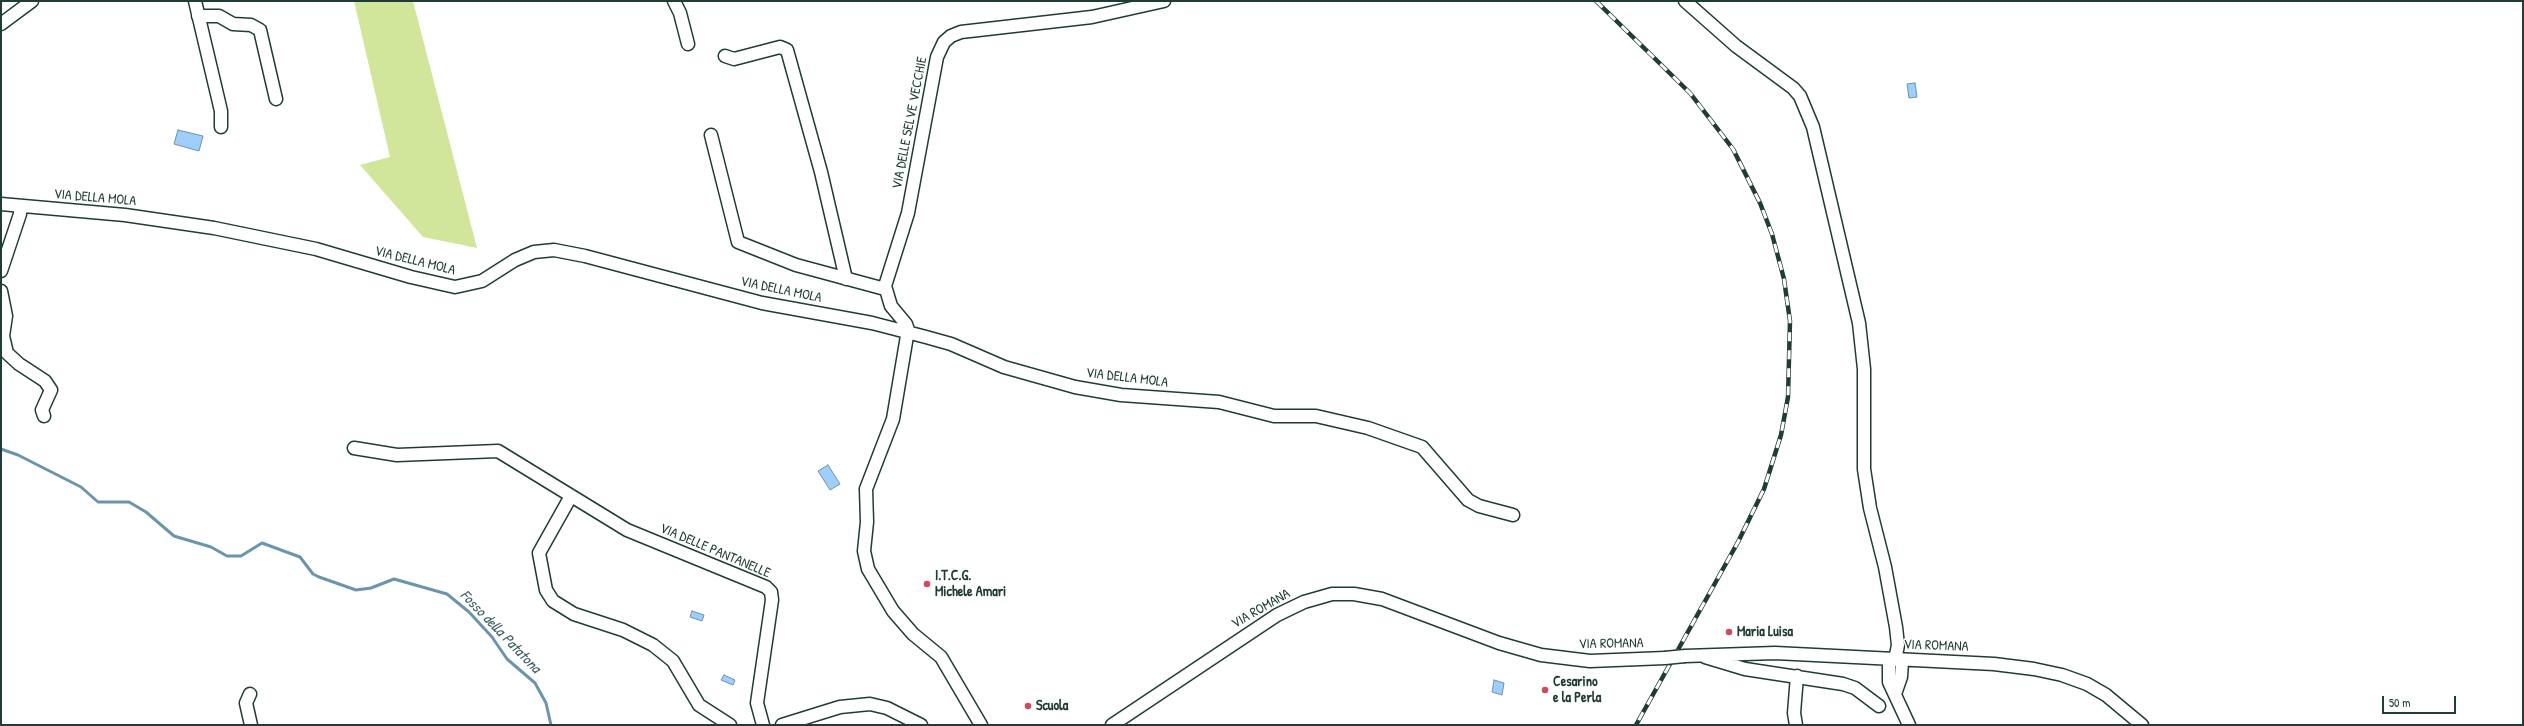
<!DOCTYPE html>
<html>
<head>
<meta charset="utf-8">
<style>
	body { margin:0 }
	#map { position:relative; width:2524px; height:726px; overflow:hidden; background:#fff; font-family:"Patrick Hand",sans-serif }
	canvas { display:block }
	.frame { position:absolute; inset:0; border:2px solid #1f3d34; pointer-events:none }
	.scale { position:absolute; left:2382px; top:696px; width:74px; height:18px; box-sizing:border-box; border:2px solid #1f3d34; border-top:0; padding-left:5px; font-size:12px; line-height:14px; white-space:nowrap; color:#1f3d34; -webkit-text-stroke:3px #fff; paint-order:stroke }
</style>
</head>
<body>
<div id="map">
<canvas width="2524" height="726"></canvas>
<div class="frame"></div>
<div class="scale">50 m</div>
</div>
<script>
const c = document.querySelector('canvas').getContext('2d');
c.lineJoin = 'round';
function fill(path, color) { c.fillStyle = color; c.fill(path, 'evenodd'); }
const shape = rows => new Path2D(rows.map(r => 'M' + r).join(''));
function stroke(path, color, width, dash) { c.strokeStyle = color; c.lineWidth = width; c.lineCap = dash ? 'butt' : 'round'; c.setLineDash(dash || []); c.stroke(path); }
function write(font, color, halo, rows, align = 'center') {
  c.font = font + ' "Patrick Hand",sans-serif'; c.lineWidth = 3; c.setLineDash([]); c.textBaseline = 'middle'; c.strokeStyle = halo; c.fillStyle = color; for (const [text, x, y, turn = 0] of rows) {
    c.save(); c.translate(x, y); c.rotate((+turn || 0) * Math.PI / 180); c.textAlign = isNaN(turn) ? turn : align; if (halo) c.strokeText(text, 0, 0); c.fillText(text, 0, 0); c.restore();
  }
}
fill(shape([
	[354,1,413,1,477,248,423,237,360,165,390,157]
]), '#d2e69b');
const water = shape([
	[1915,83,1917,97,1909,98,1907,84,1915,83],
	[178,130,203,136,199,151,174,144,178,130],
	[828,465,840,484,830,490,818,471,828,465],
	[692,611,704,615,702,621,690,617,692,611],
	[724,675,735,680,733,685,721,680,724,675],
	[1494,680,1504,683,1502,695,1492,692,1494,680]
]);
fill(water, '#9fcefb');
stroke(water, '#6c94ab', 1);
stroke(shape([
	[1,449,18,455,81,487,98,502,129,502,146,512,174,536,211,547,227,556,241,556,262,543,300,557,313,574,319,577,356,590,371,588,394,579,447,594,469,612,492,637,507,659,535,683,546,703,551,725]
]), '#6c94ab', 3);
const street = shape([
	[195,1,221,111,221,127],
	[674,1,680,13,688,44],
	[1685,1,1736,46,1793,88,1800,96,1813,127,1859,323,1864,369,1864,469,1870,508,1885,567,1896,627,1898,645,1895,660],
	[198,16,219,16,233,24,251,25,260,30,276,99],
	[1,24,32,1],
	[725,56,734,59,780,47,787,50,821,172,846,279],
	[711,135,738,242,796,265,885,289],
	[1,204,125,215,214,228,316,249,411,277,455,287,482,281,515,260,534,252,554,250,585,256,762,303,872,323,926,337,951,344,1004,367,1075,387,1121,395,1219,402,1274,416,1316,416,1368,428,1422,447,1468,500,1479,506,1513,515],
	[1,271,20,214,20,206],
	[1,291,6,316,3,336,7,353,19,364,45,381,51,390,42,410,44,416],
	[354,448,397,455,498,451,627,530,766,587,771,592,772,600,757,703,763,725],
	[571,496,539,553,546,590,553,601,574,614,623,630,653,645,673,661,699,705,730,725],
	[1685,656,1775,653,1994,664,2034,669,2062,675,2087,684,2106,695,2142,725],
	[1705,657,1745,669,1843,684,1855,688,1879,706],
	[1889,660,1889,682,1909,725],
	[250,694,246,703,251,725],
	[1895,694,1901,677,1902,661],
	[782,725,840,707,870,704,887,708,921,725],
	[981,725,941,657,913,634,893,611,868,569,864,551,867,522,866,489,893,419,908,330,906,324,891,306,885,286,908,213,937,57,944,42,951,36,961,32,1092,17,1164,1],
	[1112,725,1277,615,1304,602,1332,594,1354,594,1382,599,1499,643,1541,655,1590,661,1665,658],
	[1796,725,1794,713,1797,676]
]);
stroke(street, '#1f3d34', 15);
stroke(street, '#fff', 12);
const rail = shape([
	[1596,1,1690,93,1733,149,1760,203,1772,234,1784,279,1790,321,1788,397,1781,435,1764,489,1738,542,1636,725]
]);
stroke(rail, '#1f3d34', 4.5);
stroke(rail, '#fff', 3, [9]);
const streetBridge = shape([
	[1665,658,1685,656]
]);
stroke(streetBridge, '#1f3d34', 15, []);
stroke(streetBridge, '#fff', 12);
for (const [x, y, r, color] of [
	[927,584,4,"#d1495b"],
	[1729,632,4,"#d1495b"],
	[1545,690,4,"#d1495b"],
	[1028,706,4,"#d1495b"]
]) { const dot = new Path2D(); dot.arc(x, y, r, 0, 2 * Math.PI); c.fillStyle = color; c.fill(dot); stroke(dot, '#fff', 1.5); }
write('14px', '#1f3d34', '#fff', [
	["VIA DELLE SELVE VECCHIE",910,123,-79],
	["VIA DELLA MOLA",95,198,5],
	["VIA DELLA MOLA",415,261,14],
	["VIA DELLA MOLA",781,290,12],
	["VIA DELLA MOLA",1127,378,7],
	["VIA DELLE PANTANELLE",715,551,23],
	["VIA ROMANA",1261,609,-30],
	["VIA ROMANA",1611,644,-1],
	["VIA ROMANA",1936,646,2]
]);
write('bold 14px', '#1f3d34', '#fff', [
	["I.T.C.G.",935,576],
	["Michele Amari",935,592],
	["Maria Luisa",1737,632],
	["Cesarino",1553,682],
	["e la Perla",1553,698],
	["Scuola",1036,706]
], 'left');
write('italic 15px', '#3f6166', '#fff', [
	["Fosso della Patatona",500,632,46]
]);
</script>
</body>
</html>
